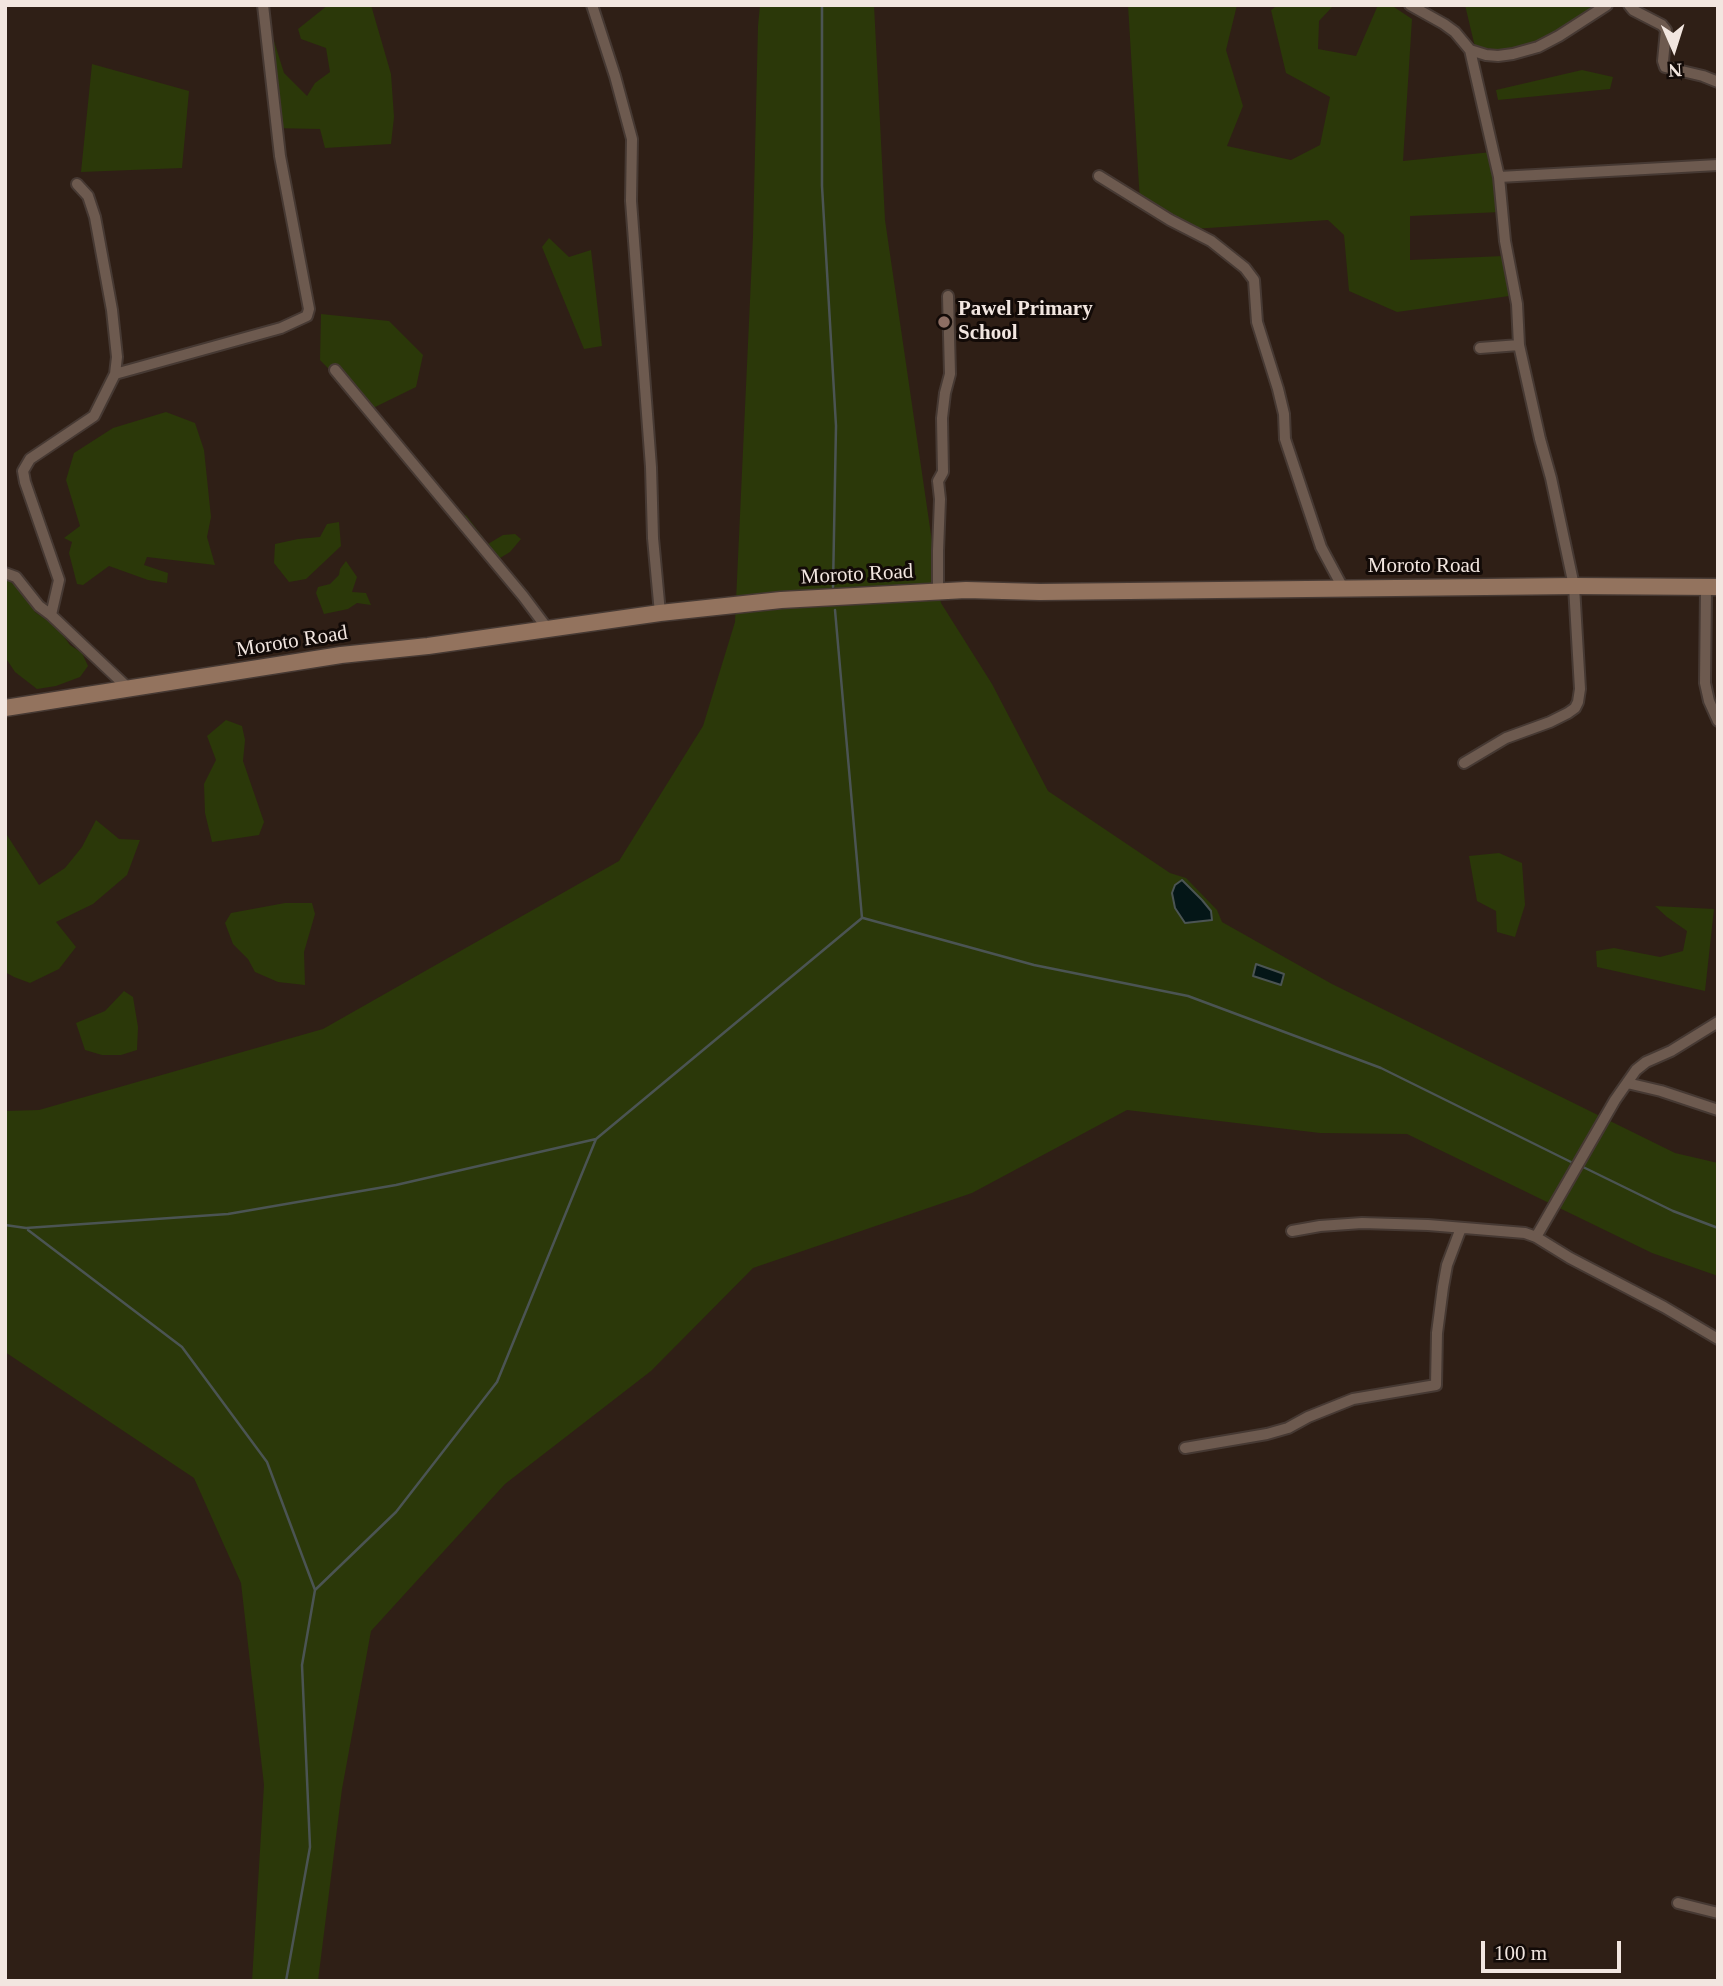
<!DOCTYPE html>
<html>
<head>
<meta charset="utf-8">
<style>
	body { margin:0 }
	#map { position:relative; width:1723px; height:1986px; overflow:hidden; background:#2f1f16; font-family:"Times New Roman",serif }
	canvas { display:block }
	.frame { position:absolute; inset:0; border:7px solid #f2e6e0; pointer-events:none }
	.north { position:absolute; left:1639px; top:14px; width:70px; height:70px; -webkit-text-stroke:5px #120a07; paint-order:stroke; rotate:177deg; font-size:19px; font-weight:700; line-height:28px; text-align:center; color:#f2e6e0 }
	.north::after { content:''; display:block; margin:auto; width:24px; height:32px; background:#f2e6e0; clip-path:polygon(50% 0,100% 100%,50% 72%,0 100%) }
	.scale { position:absolute; left:1481px; top:1941px; width:140px; height:32px; box-sizing:border-box; border:4px solid #f2e6e0; border-top:0; padding-left:9px; font-size:21px; line-height:24px; white-space:nowrap; color:#f2e6e0; -webkit-text-stroke:5px #120a07; paint-order:stroke }
</style>
</head>
<body>
<div id="map">
<canvas width="1723" height="1986"></canvas>
<div class="frame"></div>
<div class="north">N</div>
<div class="scale">100 m</div>
</div>
<script>
const c = document.querySelector('canvas').getContext('2d');
c.lineJoin = 'round';
function fill(path, color) { c.fillStyle = color; c.fill(path, 'evenodd'); }
const shape = rows => new Path2D(rows.map(r => 'M' + r).join(''));
function stroke(path, color, width, dash) { c.strokeStyle = color; c.lineWidth = width; c.lineCap = dash ? 'butt' : 'round'; c.setLineDash(dash || []); c.stroke(path); }
function write(font, color, halo, rows, align = 'center') {
  c.font = font + ' "Times New Roman",serif'; c.lineWidth = 6; c.setLineDash([]); c.textBaseline = 'middle'; c.strokeStyle = halo; c.fillStyle = color; for (const [text, x, y, turn = 0] of rows) {
    c.save(); c.translate(x, y); c.rotate((+turn || 0) * Math.PI / 180); c.textAlign = isNaN(turn) ? turn : align; if (halo) c.strokeText(text, 0, 0); c.fillText(text, 0, 0); c.restore();
  }
}
fill(shape([
	[328,5,371,5,391,74,394,117,391,144,325,148,320,129,271,128,274,41,284,73,307,96,315,83,330,72,326,48,301,39,298,29],
	[760,5,874,5,885,220,941,603,992,684,1048,791,1170,873,1186,878,1217,910,1222,922,1332,984,1675,1153,1718,1163,1718,1276,1652,1253,1407,1134,1320,1133,1127,1110,972,1193,753,1268,651,1371,505,1484,371,1631,342,1789,318,1981,252,1981,264,1785,241,1583,194,1478,5,1352,5,1111,39,1110,323,1029,619,861,703,726,735,622,753,236,758,26],
	[1128,5,1237,5,1226,50,1243,106,1227,146,1291,160,1320,145,1330,97,1286,73,1271,10,1278,5,1334,5,1319,21,1318,49,1356,56,1378,5,1391,5,1412,19,1403,161,1492,152,1501,212,1410,216,1410,260,1504,256,1509,296,1397,312,1349,291,1344,235,1328,220,1193,229,1140,202],
	[1465,5,1603,5,1524,52,1475,47],
	[92,64,189,91,182,168,81,172],
	[1582,70,1613,77,1610,89,1498,100,1496,90],
	[549,238,569,257,591,250,602,346,584,349,542,247],
	[321,314,389,321,423,355,416,387,369,410,320,360],
	[166,412,195,423,204,450,211,517,207,537,215,565,147,557,144,565,168,573,167,583,148,580,109,566,83,585,77,584,69,553,72,542,64,538,80,526,66,480,74,453,113,428],
	[466,515,488,544,503,535,515,534,521,539,510,552,500,558,494,558,459,519],
	[339,522,341,546,306,579,289,582,274,563,275,544,298,539,320,537,327,524],
	[346,561,357,577,352,592,366,593,371,605,357,603,348,609,324,614,316,593,318,587,330,584,339,575,340,569],
	[5,579,11,582,27,598,35,612,48,621,60,631,70,645,82,653,88,666,80,677,56,686,37,689,15,672,5,657],
	[226,720,242,726,245,740,243,761,264,822,259,835,212,842,205,813,204,784,216,760,207,736],
	[96,820,119,839,140,840,127,875,93,904,56,922,76,947,59,969,30,983,14,977,5,972,5,832,39,885,65,868,82,847],
	[1499,853,1522,863,1525,905,1515,937,1497,932,1496,911,1477,901,1469,856],
	[285,903,312,903,315,914,304,952,305,985,278,982,255,972,248,959,233,944,225,923,231,913],
	[1655,906,1714,909,1705,991,1597,967,1596,951,1614,948,1660,957,1683,951,1687,931,1667,917],
	[124,991,133,997,138,1027,137,1050,121,1055,102,1055,85,1050,76,1023,105,1011]
]), '#2b3809');
const water = shape([
	[1182,880,1202,900,1211,911,1212,920,1185,923,1175,908,1172,893,1175,885,1182,880],
	[1256,964,1284,974,1281,985,1253,976,1256,964]
]);
fill(water, '#041617');
stroke(water, '#4b5453', 2);
stroke(shape([
	[822,5,822,186,836,426,833,587],
	[835,610,862,918],
	[863,918,1034,965,1188,996,1381,1068,1575,1164],
	[1581,1166,1673,1211,1718,1228],
	[5,1225,26,1228,228,1214,396,1185,596,1139,862,918],
	[28,1230,182,1347,267,1462,315,1590],
	[286,1981,310,1847,302,1665,315,1590,396,1512,497,1382,596,1139]
]), '#4b5453', 2.5);
const minor = shape([
	[592,5,615,76,632,139,631,201,651,467,653,538,660,613],
	[1410,5,1444,24,1455,32,1470,50,1486,55,1498,56,1513,54,1538,47,1559,36,1607,5],
	[1629,5,1633,10,1662,25,1666,30,1663,61,1665,67,1703,76,1718,82],
	[1470,50,1499,177],
	[1099,176,1170,220,1211,241,1245,268,1254,280,1257,322,1278,389,1284,414,1285,439,1321,547,1343,588],
	[1480,348,1519,345],
	[335,370,523,596,547,628],
	[115,374,281,328,307,316,309,309,280,156,263,5],
	[5,573,16,577,39,606,51,615,128,688],
	[1706,587,1705,683,1709,701,1718,721],
	[938,591,938,551,940,499,938,481,943,472,942,418,945,393,950,374,948,296],
	[51,615,59,580,25,482,23,471,30,459,94,416,115,374,117,357,112,310,95,217,88,196,77,184],
	[1464,763,1506,738,1550,722,1568,713,1575,708,1578,702,1580,689,1574,586,1551,478,1540,439,1519,345,1517,304,1505,241,1499,177,1718,165],
	[1627,1083,1661,1091,1718,1110],
	[1292,1231,1320,1226,1362,1223,1428,1225,1525,1233,1536,1237,1570,1258,1664,1307,1718,1339],
	[1536,1237,1615,1100,1636,1070,1646,1062,1671,1051,1718,1022],
	[1185,1448,1267,1434,1288,1428,1308,1417,1353,1399,1436,1385,1437,1333,1443,1287,1447,1265,1461,1228],
	[1678,1903,1718,1913]
]);
const secondary = shape([
	[5,708,341,655,428,646,660,613,781,600,966,590,1040,592,1574,586,1718,587]
]);
stroke(minor, '#463933', 14);
stroke(secondary, '#463933', 19);
stroke(minor, '#6d5a4f', 10);
stroke(secondary, '#93735e', 16);
for (const [x, y, r, color] of [
	[944,322,7,"#8d6e63"]
]) { const dot = new Path2D(); dot.arc(x, y, r, 0, 2 * Math.PI); c.fillStyle = color; c.fill(dot); stroke(dot, '#120a07', 2.5); }
write('bold 21px', '#f2e6e0', '#120a07', [
	["Pawel Primary",958,310],
	["School",958,334]
], 'left');
write('21px', '#f2e6e0', '#120a07', [
	["Moroto Road",1424,566],
	["Moroto Road",857,575,-3],
	["Moroto Road",292,642,-9]
]);
</script>
</body>
</html>
